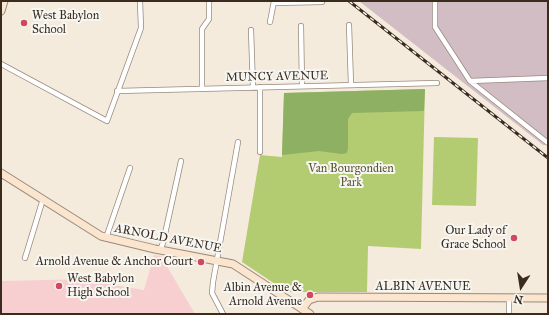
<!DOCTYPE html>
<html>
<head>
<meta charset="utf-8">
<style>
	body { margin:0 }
	#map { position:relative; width:549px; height:315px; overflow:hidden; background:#f5ebdc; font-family:"IM FELL Great Primer",serif }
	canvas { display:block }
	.frame { position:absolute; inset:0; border:2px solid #3b2a1e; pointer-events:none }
	.north { position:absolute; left:501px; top:267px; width:40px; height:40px; -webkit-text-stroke:3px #f6f6f2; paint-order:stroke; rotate:192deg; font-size:11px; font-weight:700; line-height:16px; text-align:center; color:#3b2a1e }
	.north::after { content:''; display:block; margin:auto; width:14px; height:18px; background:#3b2a1e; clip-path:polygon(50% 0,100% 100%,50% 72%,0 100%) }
</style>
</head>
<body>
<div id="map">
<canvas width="549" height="315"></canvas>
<div class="frame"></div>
<div class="north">N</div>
</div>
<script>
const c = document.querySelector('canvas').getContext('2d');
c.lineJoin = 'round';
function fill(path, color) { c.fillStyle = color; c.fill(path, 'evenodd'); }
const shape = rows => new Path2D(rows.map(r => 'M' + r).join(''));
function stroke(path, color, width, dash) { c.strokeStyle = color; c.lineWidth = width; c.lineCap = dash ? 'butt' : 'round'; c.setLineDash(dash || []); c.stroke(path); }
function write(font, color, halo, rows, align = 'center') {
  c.font = font + ' "IM FELL Great Primer",serif'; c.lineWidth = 4; c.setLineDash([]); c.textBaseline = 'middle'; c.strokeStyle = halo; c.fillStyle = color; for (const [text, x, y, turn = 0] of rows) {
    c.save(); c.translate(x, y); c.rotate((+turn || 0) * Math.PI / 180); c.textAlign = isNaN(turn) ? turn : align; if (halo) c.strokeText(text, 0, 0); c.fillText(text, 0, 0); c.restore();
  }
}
fill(shape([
	[154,255,161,256,195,314,1,314,1,281,89,279,89,281,144,290]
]), '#f7cfd0');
fill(shape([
	[359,1,548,1,548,145,543,145]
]), '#d2bdc5');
fill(shape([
	[425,89,421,249,368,246,367,292,287,292,242,262,260,155,282,157,284,93],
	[434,137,478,138,476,206,432,205]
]), '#b3cc71');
fill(shape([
	[425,89,424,111,352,113,348,119,348,148,347,153,342,154,319,151,282,155,284,93]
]), '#8eb063');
const street = shape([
	[435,1,435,27,470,81,548,143],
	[274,3,322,2],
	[270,22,274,1],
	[349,25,351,85],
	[301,26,302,86],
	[251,30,253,88],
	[1,64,107,121,141,28,140,1],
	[470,81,548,78],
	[202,89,202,29,209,19,209,1],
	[117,91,437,83],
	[260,152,260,87],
	[106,238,130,168],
	[160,250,163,243,181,161],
	[25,258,43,199],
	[223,314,212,293,213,282,238,142],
	[509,314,509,298]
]);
const secondary = shape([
	[1,11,4,1],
	[1,173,101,236,155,249,233,264,310,314],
	[302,309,309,300,318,297,548,298]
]);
stroke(street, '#988a7d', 6);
stroke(secondary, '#988a7d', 9);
stroke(street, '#fff', 4.5);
stroke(secondary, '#fbe5cf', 7);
const rail = shape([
	[349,1,548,158]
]);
stroke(rail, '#3b2a1e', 3);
stroke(rail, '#f6f6f2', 1.5, [4.5]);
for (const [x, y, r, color] of [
	[24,23,4,"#d1495b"],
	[514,238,4,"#d1495b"],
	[201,262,4,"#d1495b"],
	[59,286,4,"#d1495b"],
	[310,295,4,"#d1495b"]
]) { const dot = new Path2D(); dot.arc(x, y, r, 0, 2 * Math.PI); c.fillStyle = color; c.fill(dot); stroke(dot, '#f6f6f2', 1.5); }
write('12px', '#3b2a1e', '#f6f6f2', [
	["West Babylon",32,16,"left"],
	["School",32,30,"left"],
	["Our Lady of",506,231],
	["Grace School",506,245],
	["Arnold Avenue & Anchor Court",193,262],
	["West Babylon",67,279,"left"],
	["High School",67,293,"left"],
	["Albin Avenue &",302,288],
	["Arnold Avenue",302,302]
], 'right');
write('12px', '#3b2a1e', '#f6f6f2', [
	["MUNCY AVENUE",277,77,-1],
	["ARNOLD AVENUE",168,239,11],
	["ALBIN AVENUE",423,287]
]);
write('12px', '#595233', '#f6f6f2', [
	["Van Bourgondien",351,169],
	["Park",351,183]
]);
</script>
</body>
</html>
